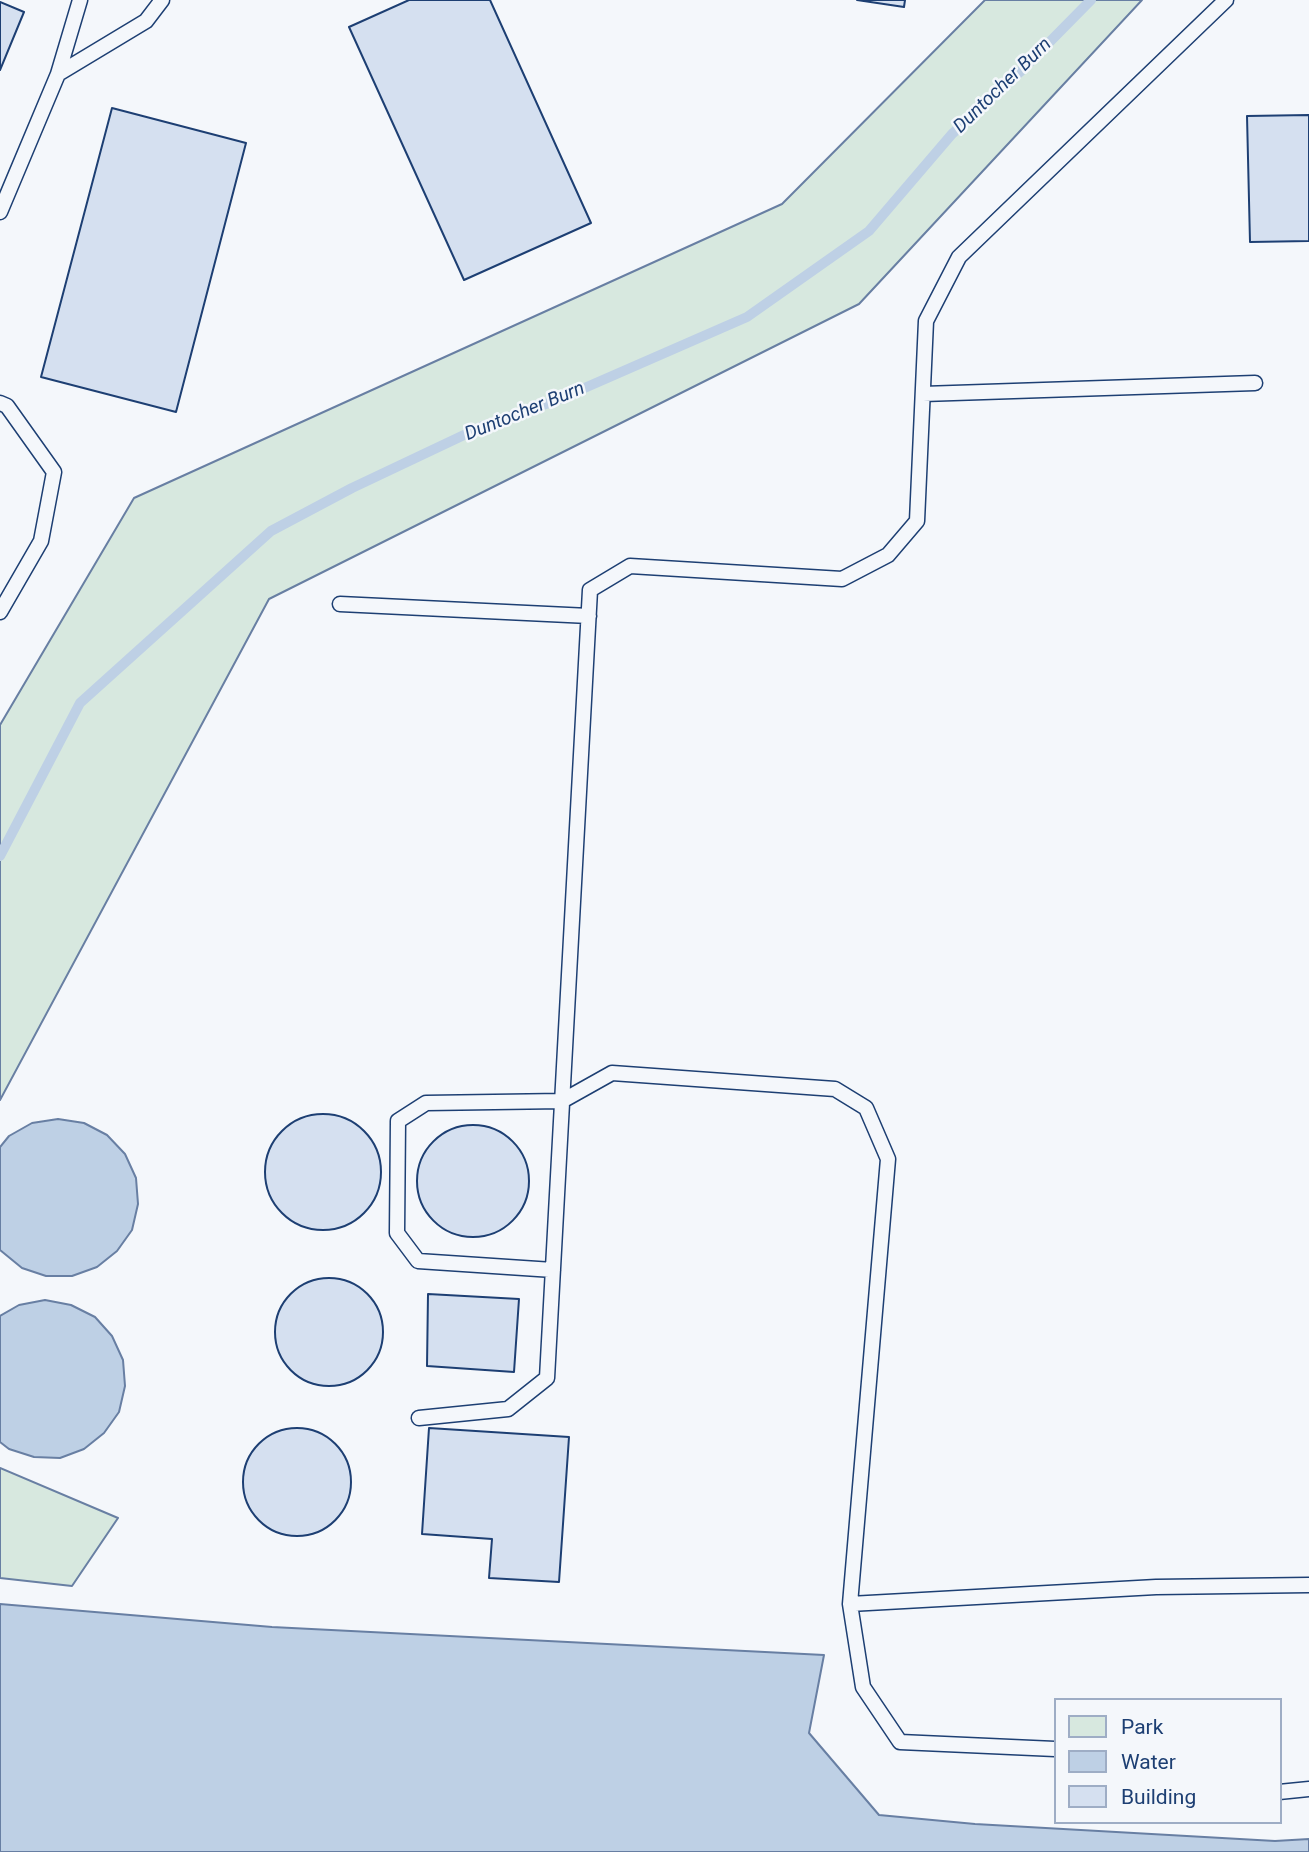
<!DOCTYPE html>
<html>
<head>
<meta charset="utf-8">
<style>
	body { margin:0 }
	#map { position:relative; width:1309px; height:1852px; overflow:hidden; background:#f4f7fb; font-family:Roboto,sans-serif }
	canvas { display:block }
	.legend { position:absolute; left:1054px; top:1698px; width:228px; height:126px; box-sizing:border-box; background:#f4f7fb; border:2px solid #9eadc5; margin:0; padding:9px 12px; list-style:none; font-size:21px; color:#1d3f73 }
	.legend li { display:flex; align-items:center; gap:14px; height:35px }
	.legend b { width:35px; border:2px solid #9eadc5 }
</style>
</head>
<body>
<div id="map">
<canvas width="1309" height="1852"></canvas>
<ul class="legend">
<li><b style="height:19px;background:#d7e8df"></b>Park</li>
<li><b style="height:19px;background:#bed0e5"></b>Water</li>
<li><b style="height:19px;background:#d5e0f0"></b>Building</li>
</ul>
</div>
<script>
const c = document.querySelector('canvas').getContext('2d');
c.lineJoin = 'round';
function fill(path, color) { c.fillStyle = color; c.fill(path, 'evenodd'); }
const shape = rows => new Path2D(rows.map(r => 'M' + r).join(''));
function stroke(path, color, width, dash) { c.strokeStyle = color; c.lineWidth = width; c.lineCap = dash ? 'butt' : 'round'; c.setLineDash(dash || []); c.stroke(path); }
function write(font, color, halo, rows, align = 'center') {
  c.font = font + ' Roboto,sans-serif'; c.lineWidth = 5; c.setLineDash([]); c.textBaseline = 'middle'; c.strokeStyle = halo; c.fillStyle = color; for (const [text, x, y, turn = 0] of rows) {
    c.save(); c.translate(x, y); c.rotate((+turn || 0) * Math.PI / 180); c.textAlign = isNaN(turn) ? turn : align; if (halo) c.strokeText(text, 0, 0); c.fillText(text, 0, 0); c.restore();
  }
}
const green = shape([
	[985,0,1142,0,859,304,269,599,0,1100,0,725,134,498,782,204,985,0],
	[0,1468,118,1518,72,1586,0,1578,0,1468]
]);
fill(green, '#d7e8df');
stroke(green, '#687fa3', 2);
const water = shape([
	[58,1119,84,1123,107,1135,125,1154,136,1178,138,1204,132,1230,117,1251,97,1267,72,1276,46,1276,22,1268,0,1250,0,1147,9,1136,32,1123,58,1119],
	[45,1300,71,1305,95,1317,112,1336,123,1360,125,1386,119,1412,104,1433,84,1449,60,1458,34,1457,9,1449,0,1442,0,1316,19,1305,45,1300],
	[0,1604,272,1627,824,1655,809,1733,879,1815,975,1824,1275,1841,1309,1839,1309,1852,0,1852,0,1604]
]);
fill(water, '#bed0e5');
stroke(water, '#687fa3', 2);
stroke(shape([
	[0,856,80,703,271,531,352,488,483,426,557,400,747,317,869,231,952,134,1022,70,1091,0]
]), '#bed0e5', 10);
const building = shape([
	[409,0,490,0,591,223,464,280,349,27,409,0],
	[857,0,905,0,904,7,857,0],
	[0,2,24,12,0,70,0,2],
	[112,108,246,143,176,412,41,377,112,108],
	[1309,115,1309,241,1250,242,1247,116,1309,115],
	'265 1172a58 58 0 1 1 116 0a58 58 0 1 1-116 0Z',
	'417 1181a56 56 0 1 1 112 0a56 56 0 1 1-112 0Z',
	'275 1332a54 54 0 1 1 108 0a54 54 0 1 1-108 0Z',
	[428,1294,519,1299,514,1372,427,1366,428,1294],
	'243 1482a54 54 0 1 1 108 0a54 54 0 1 1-108 0Z',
	[429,1428,569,1437,559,1582,489,1578,492,1539,422,1534,429,1428]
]);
fill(building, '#d5e0f0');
stroke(building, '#1d3f73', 2);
const service = shape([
	[58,74,146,21,162,0],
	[0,212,58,74,80,0],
	[923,394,1255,383],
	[0,403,7,406,54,472,41,541,0,612],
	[340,604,589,616],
	[553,1270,418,1261,397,1233,398,1121,426,1103,562,1101,612,1073,835,1089,866,1108,888,1159,850,1604,863,1687,900,1742,1055,1749],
	[419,1418,508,1409,547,1378,590,590,630,566,842,579,888,555,917,521,926,321,959,257,1226,0],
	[850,1604,1156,1587,1309,1585],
	[1279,1792,1309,1789]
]);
stroke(service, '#1d3f73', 17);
stroke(service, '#f4f7fb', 14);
write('italic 19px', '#1d3f73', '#f4f7fb', [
	["Duntocher Burn",1003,86,-44],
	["Duntocher Burn",525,412,-22]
]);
</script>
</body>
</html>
